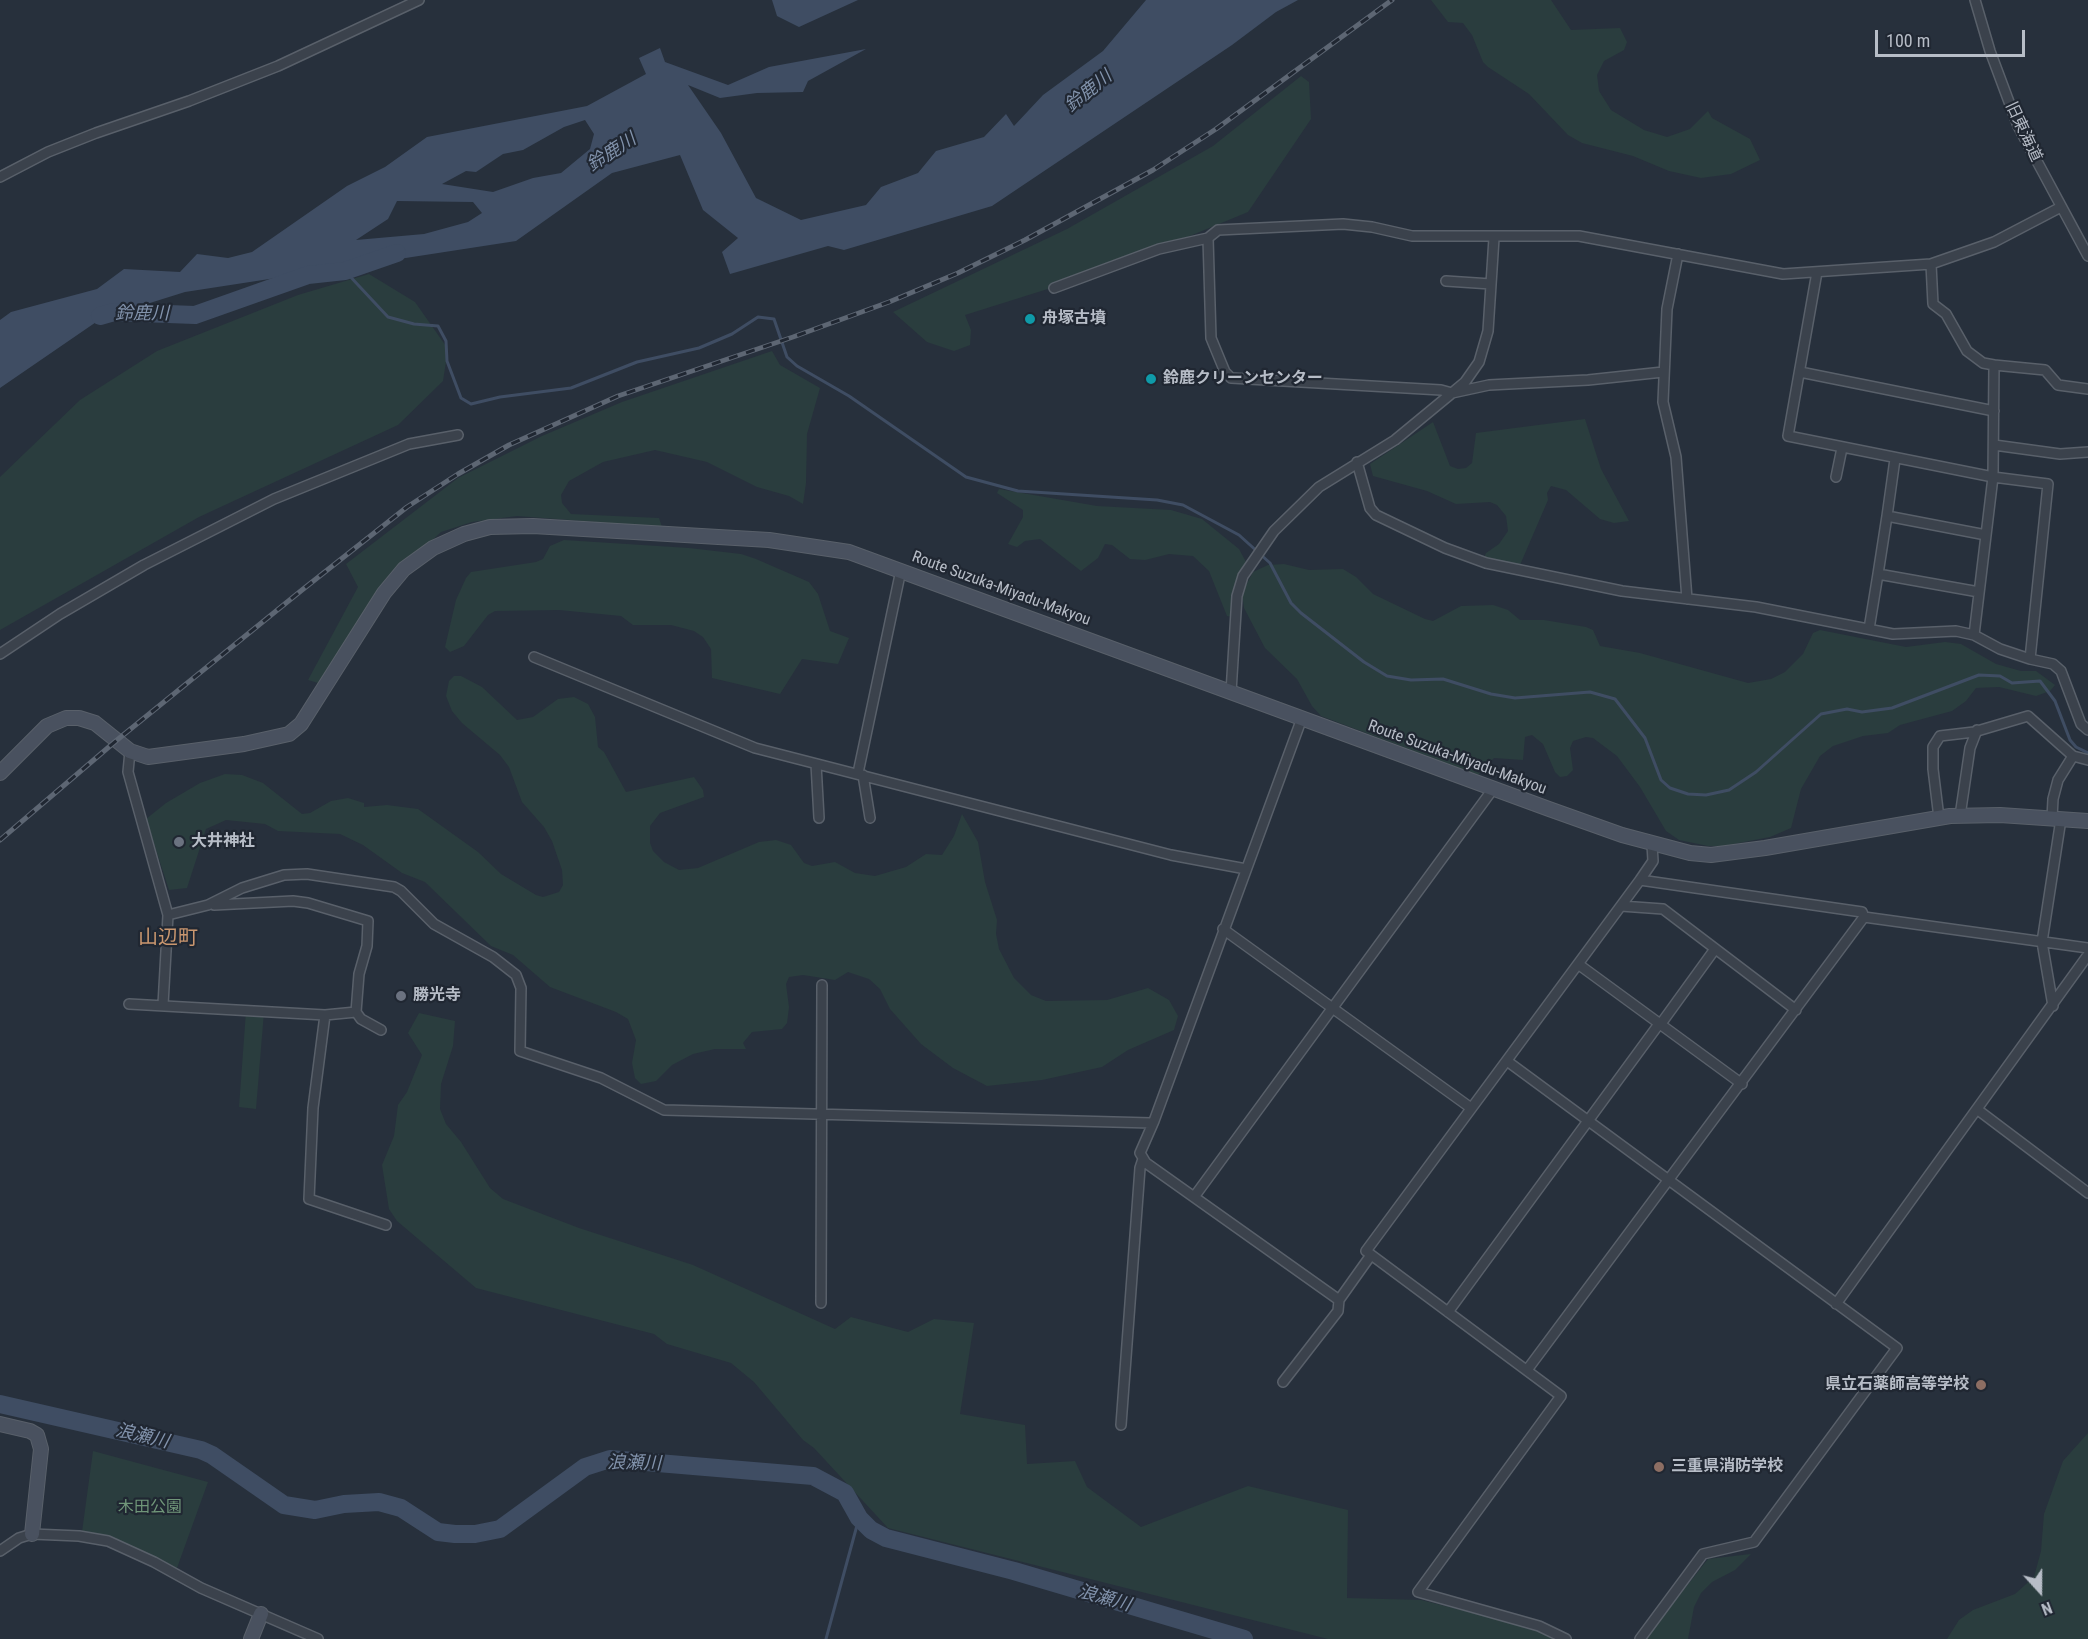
<!DOCTYPE html>
<html>
<head>
<meta charset="utf-8">
<style>
	body { margin:0 }
	#map { position:relative; width:2088px; height:1639px; overflow:hidden; background:#27303c; font-family:"Roboto Condensed",sans-serif }
	canvas { display:block }
	.north { position:absolute; left:2010px; top:1561px; width:60px; height:60px; -webkit-text-stroke:4px #202732; paint-order:stroke; rotate:159deg; font-size:16px; font-weight:700; line-height:24px; text-align:center; color:#b7bdc7 }
	.north::after { content:''; display:block; margin:auto; width:21px; height:27px; background:#b7bdc7; clip-path:polygon(50% 0,100% 100%,50% 72%,0 100%) }
	.scale { position:absolute; left:1875px; top:30px; width:150px; height:27px; box-sizing:border-box; border:3px solid #b7bdc7; border-top:0; padding-left:8px; font-size:18px; line-height:21px; white-space:nowrap; color:#b7bdc7; -webkit-text-stroke:4px #202732; paint-order:stroke }
</style>
</head>
<body>
<div id="map">
<canvas width="2088" height="1639"></canvas>
<div class="north">N</div>
<div class="scale">100 m</div>
</div>
<script>
const c = document.querySelector('canvas').getContext('2d');
c.lineJoin = 'round';
function fill(path, color) { c.fillStyle = color; c.fill(path, 'evenodd'); }
const shape = rows => new Path2D(rows.map(r => 'M' + r).join(''));
function stroke(path, color, width, dash) { c.strokeStyle = color; c.lineWidth = width; c.lineCap = dash ? 'butt' : 'round'; c.setLineDash(dash || []); c.stroke(path); }
function write(font, color, halo, rows, align = 'center') {
  c.font = font + ' "Roboto Condensed","Noto Sans JP",sans-serif'; c.lineWidth = 4.5; c.setLineDash([]); c.textBaseline = 'middle'; c.strokeStyle = halo; c.fillStyle = color; for (const [text, x, y, turn = 0] of rows) {
    c.save(); c.translate(x, y); c.rotate((+turn || 0) * Math.PI / 180); c.textAlign = isNaN(turn) ? turn : align; if (halo) c.strokeText(text, 0, 0); c.fillText(text, 0, 0); c.restore();
  }
}
fill(shape([
	[1431,0,1551,0,1571,30,1620,28,1627,42,1624,50,1604,61,1597,75,1599,91,1611,110,1644,130,1667,137,1690,129,1708,111,1712,118,1750,139,1760,160,1731,174,1701,178,1669,171,1633,156,1582,143,1568,135,1529,94,1488,67,1483,62,1472,35,1463,23,1448,22],
	[1301,76,1309,82,1311,119,1248,212,1105,271,965,315,971,330,970,345,954,351,927,342,893,312,1067,229,1213,146],
	[369,274,415,302,448,349,443,381,398,425,199,517,0,630,0,477,80,400,157,351,298,295],
	[772,351,780,365,820,388,807,434,806,483,803,504,789,496,757,487,707,462,655,450,603,462,569,481,561,495,562,503,571,514,659,518,662,527,517,516,472,522,441,532,378,593,318,683,308,680,358,587,346,564,458,478,542,436,622,402],
	[1585,419,1601,469,1629,521,1614,523,1600,519,1566,490,1551,486,1547,493,1548,500,1520,565,1483,560,1486,553,1499,544,1508,531,1506,516,1497,505,1490,502,1456,504,1427,491,1373,476,1370,464,1433,422,1450,466,1458,469,1466,468,1472,463,1476,433],
	[999,489,1097,506,1171,510,1202,519,1239,549,1246,562,1235,598,1233,617,1227,616,1209,571,1193,556,1169,554,1145,560,1130,559,1112,545,1105,544,1098,558,1081,571,1040,539,1025,541,1017,547,1008,544,1023,517,1023,510,997,493],
	[564,540,689,548,741,554,756,559,809,582,818,594,830,631,849,638,838,664,802,659,780,694,712,678,711,649,703,637,694,631,671,625,633,625,621,616,559,610,495,611,488,615,464,646,450,652,445,647,456,600,466,578,471,572,536,562,543,559,550,546],
	[1284,564,1309,570,1343,569,1356,577,1373,594,1425,619,1433,621,1461,606,1493,605,1508,610,1520,620,1544,620,1586,627,1593,630,1600,646,1640,653,1748,683,1771,679,1785,672,1803,654,1813,633,1820,630,1906,647,1945,642,1961,644,1996,664,2021,671,2036,671,2055,685,2050,691,2036,696,1999,687,1976,688,1966,701,1952,711,1900,725,1888,733,1863,736,1833,746,1820,756,1801,789,1791,828,1770,837,1723,846,1708,846,1679,840,1666,831,1640,787,1617,756,1593,738,1586,737,1573,741,1570,748,1573,770,1567,776,1560,777,1555,772,1543,744,1532,735,1525,737,1523,760,1494,758,1478,775,1321,716,1312,706,1297,679,1265,648,1244,608,1242,593,1253,572,1268,565],
	[454,676,461,676,482,687,517,720,533,717,558,699,574,697,588,704,595,717,598,747,604,752,626,792,694,777,703,790,704,797,660,813,650,826,650,843,653,851,664,862,679,870,698,868,759,842,776,840,791,845,804,863,812,866,835,862,855,873,875,876,906,867,926,854,942,855,954,836,962,814,978,842,985,882,997,920,996,934,999,949,1014,978,1031,995,1046,1001,1107,1000,1148,988,1169,1000,1178,1016,1174,1030,1128,1050,1102,1067,1042,1080,987,1086,953,1068,921,1044,890,1009,880,989,869,979,848,972,835,980,803,975,789,977,786,984,789,1007,787,1023,782,1029,752,1032,743,1043,746,1049,715,1049,693,1054,672,1065,656,1081,641,1084,635,1078,632,1063,636,1040,628,1019,616,1012,550,987,513,955,491,946,425,882,402,873,363,845,340,834,278,831,265,824,226,820,206,829,187,888,169,890,146,819,166,803,200,783,225,774,242,775,263,783,302,814,310,813,331,801,348,798,364,803,364,807,387,805,418,809,478,852,501,874,536,895,543,897,559,892,563,885,562,870,552,841,544,827,522,802,509,767,500,755,462,723,452,711,446,696,449,681],
	[246,1011,264,1012,256,1109,239,1107],
	[419,1013,455,1021,453,1046,441,1084,440,1109,446,1124,461,1142,490,1188,503,1199,579,1228,693,1265,835,1329,851,1317,908,1332,934,1319,974,1323,960,1414,1025,1425,1027,1464,1075,1461,1087,1487,1141,1527,1248,1486,1348,1510,1347,1598,1421,1600,1538,1629,1561,1639,1328,1639,888,1528,814,1448,803,1440,754,1382,731,1363,667,1344,654,1334,476,1288,397,1221,389,1209,382,1165,394,1136,398,1105,407,1092,422,1055,408,1033],
	[2088,1433,2088,1639,1947,1639,1959,1620,1973,1610,2015,1594,2034,1577,2041,1551,2044,1514,2063,1461],
	[93,1451,208,1482,177,1568,109,1537,82,1532],
	[1751,1554,1735,1570,1712,1582,1701,1593,1694,1607,1688,1639,1645,1639,1708,1559]
]), '#2a3d3e');
fill(shape([
	[772,0,858,0,799,27,777,16],
	[1146,0,1298,0,1276,12,1232,45,992,206,844,250,828,246,730,274,722,252,738,238,703,210,680,155,612,173,516,241,185,292,102,318,0,388,0,320,11,312,97,289,124,269,180,272,197,254,228,258,252,252,347,186,385,167,427,137,587,106,646,74,639,58,660,48,665,62,728,85,769,67,866,49,808,81,803,92,757,93,720,98,688,85,721,133,756,198,801,220,866,205,881,187,918,173,936,151,984,137,1006,114,1014,126,1043,95,1103,51],
	[585,120,594,134,590,149,561,173,533,178,493,192,442,184,466,171,476,172,503,154,523,150,564,127],
	[397,201,473,202,482,213,468,222,424,234,356,240,388,219]
]), '#3f4d63');
stroke(shape([
	[345,271,388,317,414,324,438,326,446,341,447,361,461,398,471,404,500,397,571,388,637,362,699,348,732,334,758,317,774,319,787,357,797,366,849,396,966,477,1018,491,1157,500,1183,505,1239,535,1270,563,1291,603,1301,613,1364,662,1387,676,1411,680,1443,679,1491,694,1515,698,1590,692,1615,699,1645,738,1661,780,1670,788,1688,794,1706,795,1729,790,1756,772,1821,714,1847,709,1862,712,1892,708,1979,675,2000,676,2012,683,2040,681,2055,701,2070,740,2076,747,2088,753],
	[826,1639,859,1518]
]), '#3f4d63', 3);
stroke(shape([
	[100,316,114,312,195,315,308,275,345,271,397,253],
	[0,1404,201,1450,212,1455,284,1505,315,1510,344,1504,379,1502,401,1508,438,1532,455,1534,475,1534,500,1529,585,1467,610,1459,813,1476,845,1493,859,1518,871,1530,886,1538,1014,1571,1244,1639]
]), '#3f4d63', 18);
const street = shape([
	[1975,0,1990,51,2018,126,2088,256],
	[0,177,48,152,96,133,189,101,278,66,419,0],
	[1678,254,1667,309,1663,402,1676,457,1687,599],
	[1931,264,1933,304,1946,314,1967,351,1983,363,1994,365,1993,477,1974,635],
	[1446,281,1491,284],
	[1054,288,1159,249,1208,238],
	[1994,365,2045,370,2058,385,2088,389],
	[1663,372,1588,380,1489,385,1452,393,1441,390,1231,378,1225,372,1211,338,1208,238,1218,230,1343,224,1372,227,1412,236,1579,236,1783,274,1931,264,1994,242,2061,207],
	[1800,372,1994,411],
	[1994,445,2060,454,2088,452],
	[1357,462,1370,508,1376,515,1445,548,1486,563,1622,591,1756,607,1893,634,1956,631,1974,635,2000,649,2030,659,2048,484,1993,477,1788,436,1817,272],
	[1836,477,1842,448],
	[1887,516,1895,459],
	[1979,592,1878,574,1887,516,1986,535],
	[1869,629,1878,574],
	[0,654,60,614,144,565,274,499,409,444,458,435],
	[534,657,755,748,1171,855,1246,869],
	[2030,659,2053,664,2061,671,2081,724,2088,730],
	[1231,692,1237,596,1243,576,1274,531,1319,487,1395,440,1452,393,1465,382,1479,362,1488,331,1494,238],
	[1302,718,1154,1121,1140,1153,1146,1163,1339,1300],
	[130,751,128,772,168,915,163,1005],
	[816,764,819,818],
	[858,773,901,570],
	[863,775,870,818],
	[1960,816,1970,748,1977,730],
	[1939,818,1933,769,1933,747,1940,736,1974,732,2028,716,2073,756,2088,760],
	[2052,818,2053,799,2058,780,2073,756],
	[1640,880,1862,912,1864,917,2088,948],
	[1621,906,1663,909,1796,1010],
	[168,915,208,905,242,888,284,875,307,874,394,887,401,891,434,924,493,957,516,975,521,988,520,1051,601,1078,664,1110,1151,1123],
	[1223,929,1471,1108],
	[1578,964,1742,1084],
	[129,1004,325,1015,356,1012,359,974,367,946,368,921,308,903,293,901,214,905],
	[2053,1006,2042,942,2061,819],
	[356,1012,361,1019,381,1030],
	[325,1015,313,1108,309,1199,386,1225],
	[1660,1025,1715,949],
	[1507,1061,1897,1348,1754,1542,1703,1554,1640,1639],
	[1978,1110,2088,1193],
	[1194,1197,1493,789],
	[821,1303,822,985],
	[1836,1304,2088,955],
	[1448,1312,1659,1024],
	[1527,1370,1864,917],
	[1283,1382,1338,1311,1339,1300,1371,1255],
	[1121,1425,1140,1168,1143,1159],
	[0,1551,19,1538,32,1534,79,1536,108,1541,154,1562,201,1588,318,1639],
	[1566,1639,1539,1626,1418,1592,1561,1396,1366,1251,1640,880,1653,861,1652,844]
]);
const secondary = shape([
	[0,773,47,726,66,718,79,718,95,723,130,751,148,757,244,744,289,734,301,724,384,593,404,569,433,548,464,534,490,527,533,526,769,540,849,552,1549,809,1622,835,1690,853,1711,855,1765,848,1950,816,2000,815,2088,821],
	[0,1424,30,1431,37,1435,41,1449,32,1534],
	[251,1639,261,1614]
]);
stroke(street, '#59606a', 12);
stroke(secondary, '#59606a', 16);
stroke(street, '#3b424c', 9);
stroke(secondary, '#49515f', 14);
const rail = shape([
	[0,840,117,740,302,590,407,507,458,474,509,445,618,396,793,337,889,302,958,273,1025,240,1153,170,1216,129,1392,0]
]);
stroke(rail, '#5d6673', 5);
stroke(rail, '#202732', 3, [9]);
for (const [x, y, r, color] of [
	[1030,319,6,"#0f9aa8"],
	[1151,379,6,"#0f9aa8"],
	[179,842,6,"#6b7280"],
	[401,996,6,"#6b7280"],
	[1981,1385,6,"#8d6e63"],
	[1659,1467,6,"#8d6e63"]
]) { const dot = new Path2D(); dot.arc(x, y, r, 0, 2 * Math.PI); c.fillStyle = color; c.fill(dot); stroke(dot, '#202732', 2); }
write('16px', '#b7bdc7', '#202732', [
	["旧東海道",2023,132,65],
	["Route Suzuka-Miyadu-Makyou",1001,589,20],
	["Route Suzuka-Miyadu-Makyou",1457,758,20]
]);
write('bold 16px', '#b7bdc7', '#202732', [
	["舟塚古墳",1042,319],
	["鈴鹿クリーンセンター",1163,379],
	["大井神社",191,842],
	["勝光寺",413,996],
	["県立石薬師高等学校",1969,1385,"right"],
	["三重県消防学校",1671,1467]
], 'left');
write('16px', '#709679', '#202732', [
	["木田公園",150,1508]
]);
write('italic 18px', '#8293ac', '#202732', [
	["鈴鹿川",1089,92,-39],
	["鈴鹿川",612,153,-33],
	["鈴鹿川",142,314],
	["浪瀬川",142,1437,13],
	["浪瀬川",634,1464,1],
	["浪瀬川",1104,1599,16]
]);
write('20px', '#ca976f', '#202732', [
	["山辺町",168,939]
]);
</script>
</body>
</html>
